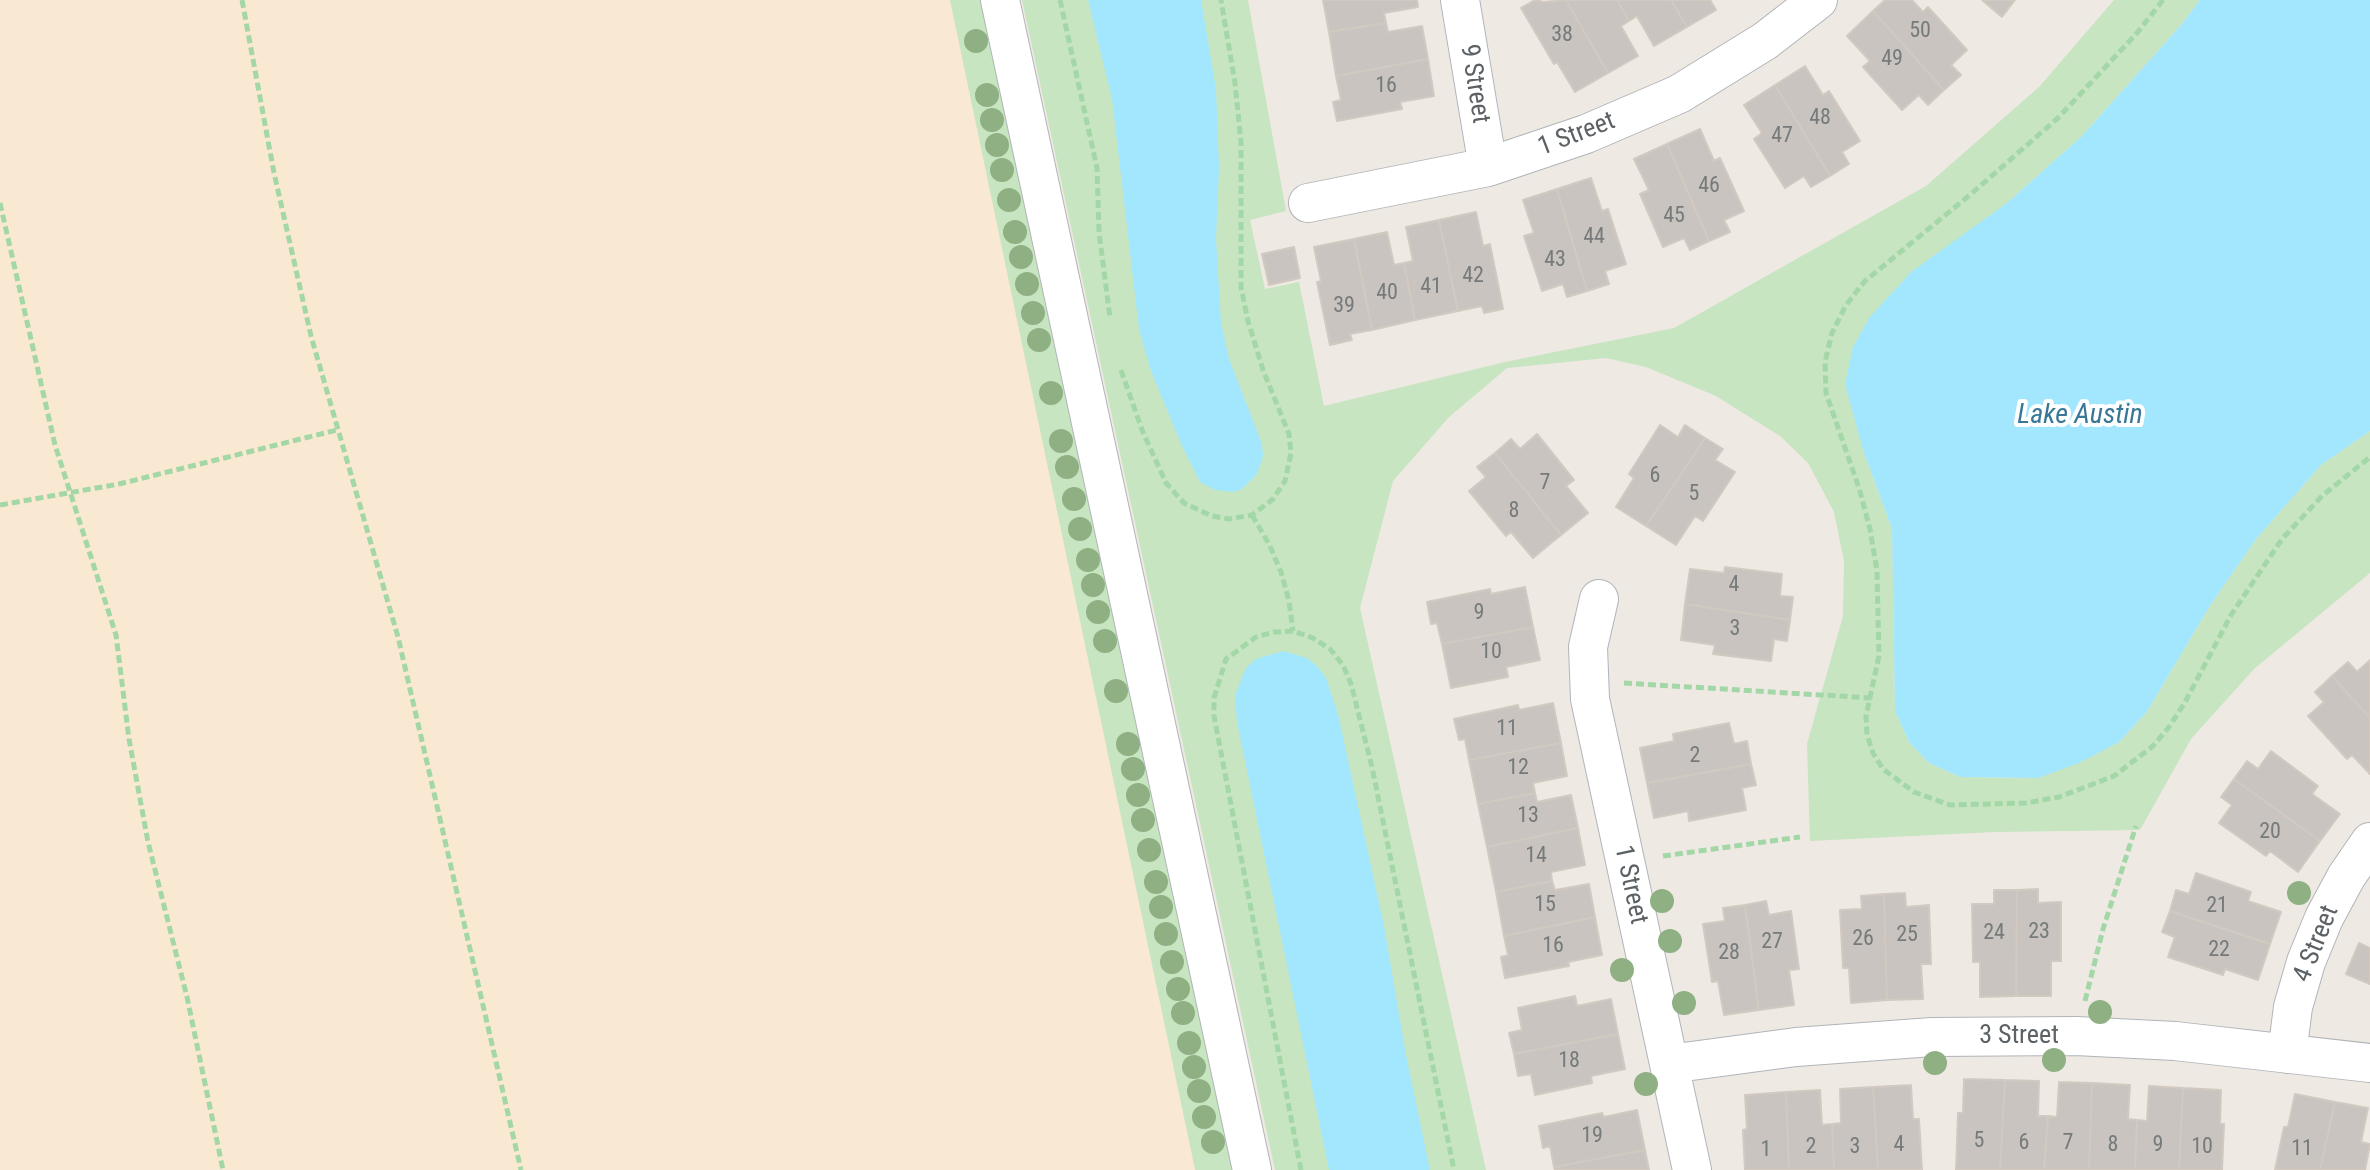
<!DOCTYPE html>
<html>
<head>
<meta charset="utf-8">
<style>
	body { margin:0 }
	canvas { display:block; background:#eee9e3 }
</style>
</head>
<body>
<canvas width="2370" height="1170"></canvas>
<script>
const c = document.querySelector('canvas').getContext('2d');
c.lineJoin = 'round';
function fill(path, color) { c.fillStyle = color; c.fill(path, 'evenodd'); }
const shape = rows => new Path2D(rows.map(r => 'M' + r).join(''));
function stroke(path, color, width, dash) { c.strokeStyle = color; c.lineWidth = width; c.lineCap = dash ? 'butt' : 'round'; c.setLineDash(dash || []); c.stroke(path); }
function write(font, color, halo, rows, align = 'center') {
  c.font = font + ' "Roboto Condensed",sans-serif'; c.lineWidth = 8; c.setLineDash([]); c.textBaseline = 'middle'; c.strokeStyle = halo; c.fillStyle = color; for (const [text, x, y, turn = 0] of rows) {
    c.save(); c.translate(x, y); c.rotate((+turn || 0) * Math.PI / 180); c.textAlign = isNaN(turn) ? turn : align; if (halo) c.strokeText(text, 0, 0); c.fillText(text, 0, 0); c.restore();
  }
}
fill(shape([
	[946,0,1000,0,1252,1170,1195,1170],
	[1022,0,1248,0,1286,211,1250,220,1265,289,1299,282,1324,406,1505,362,1674,328,1926,186,2039,87,2114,0,2200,0,2181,25,2082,136,2007,203,1863,450,1892,529,1895,711,1909,742,1929,763,1960,777,2038,778,2119,742,2146,713,2211,604,2256,539,2321,465,2370,431,2370,573,2254,669,2191,739,2140,830,1995,832,1810,841,1807,744,1843,616,1844,561,1834,512,1808,463,1780,436,1716,396,1646,367,1606,358,1507,368,1449,417,1393,481,1360,608,1486,1170,1275,1170]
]), '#c7e5c0');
fill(shape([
	[0,0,950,0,1195,1170,0,1170]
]), '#fae9d2');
fill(shape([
	[1088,0,1201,0,1216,89,1219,168,1216,239,1221,323,1229,359,1262,444,1263,456,1257,474,1242,489,1233,492,1215,490,1200,482,1181,444,1151,371,1139,329,1112,99],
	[2200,0,2370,0,2370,431,2321,465,2256,539,2211,604,2146,713,2119,742,2079,763,2038,778,1960,777,1929,763,1909,742,1895,711,1892,529,1863,450,1845,384,1853,347,1869,318,1911,272,2007,203,2082,136,2181,25],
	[1283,651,1307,658,1317,666,1326,678,1338,714,1384,926,1406,1055,1430,1170,1329,1170,1237,722,1235,695,1246,668,1256,659]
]), '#a3e7fe');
const building = shape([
	[1323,0,1417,0,1418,7,1384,13,1386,23,1329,32,1323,0],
	[1535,0,1544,2,1566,0,1608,73,1575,92,1557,62,1554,64,1521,8,1535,0],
	[1566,0,1617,0,1629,21,1621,26,1638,56,1608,73,1566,0],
	[1617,0,1671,0,1687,27,1654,46,1637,16,1629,21,1617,0],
	[1671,0,1710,0,1716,10,1687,27,1671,0],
	[1885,0,1912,0,1923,12,1928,7,1967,50,1951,65,1961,75,1944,90,1873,11,1885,0],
	[1982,0,2015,0,2002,17,1982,0],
	[1873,11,1944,90,1928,105,1919,95,1902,110,1863,67,1870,61,1847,36,1873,11],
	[1386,23,1388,32,1422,26,1428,59,1336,76,1329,32,1386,23],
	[1428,59,1434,96,1400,102,1402,109,1337,121,1333,102,1341,100,1336,76,1428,59],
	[1805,66,1823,95,1829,91,1860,141,1842,152,1849,164,1830,176,1775,85,1805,66],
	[1775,85,1830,176,1811,187,1804,176,1785,188,1754,139,1762,133,1744,105,1775,85],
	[1700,129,1714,161,1720,158,1744,211,1724,220,1730,232,1709,241,1667,144,1700,129],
	[1667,144,1709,241,1690,250,1684,238,1663,247,1640,194,1649,190,1634,159,1667,144],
	[1591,178,1602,211,1608,209,1626,264,1605,271,1609,284,1587,291,1557,189,1591,178],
	[1557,189,1587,291,1567,297,1563,284,1542,291,1524,236,1534,233,1523,200,1557,189],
	[1476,212,1483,246,1490,244,1503,309,1484,313,1482,306,1458,311,1439,220,1476,212],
	[1439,220,1458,311,1415,320,1404,263,1413,261,1406,227,1439,220],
	[1387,232,1394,265,1404,263,1415,320,1372,330,1354,239,1387,232],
	[1354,239,1372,330,1350,334,1352,340,1330,345,1317,282,1321,281,1314,247,1354,239],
	[1294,247,1300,278,1269,285,1262,254,1294,247],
	[1660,425,1678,437,1685,425,1705,438,1646,526,1616,507,1634,478,1629,474,1660,425],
	[1537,434,1574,480,1566,486,1588,513,1561,535,1495,453,1511,439,1520,449,1537,434],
	[1705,438,1723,449,1715,460,1735,472,1703,521,1695,516,1676,545,1646,526,1705,438],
	[1495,453,1561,535,1533,558,1511,532,1506,536,1469,491,1486,477,1477,467,1495,453],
	[1725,567,1782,574,1780,596,1793,597,1790,620,1685,604,1690,569,1724,573,1725,567],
	[1525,587,1533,627,1442,644,1437,623,1431,624,1427,602,1490,589,1491,594,1525,587],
	[1685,604,1790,620,1787,641,1774,639,1771,661,1713,654,1715,645,1681,640,1685,604],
	[1533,627,1540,660,1506,667,1508,677,1451,688,1442,644,1533,627],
	[2370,660,2370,718,2332,676,2348,662,2357,672,2370,660],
	[2332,676,2370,718,2370,774,2352,755,2347,759,2308,716,2324,702,2315,692,2332,676],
	[1553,703,1561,743,1469,760,1465,739,1459,740,1454,719,1518,705,1519,710,1553,703],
	[1729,723,1734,744,1747,741,1751,764,1647,783,1640,748,1674,741,1673,734,1729,723],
	[1561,743,1567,776,1533,783,1535,793,1478,804,1469,760,1561,743],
	[2271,751,2318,786,2312,794,2340,814,2320,841,2234,779,2247,761,2258,769,2271,751],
	[1751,764,1756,785,1742,788,1746,810,1689,821,1688,811,1654,818,1647,783,1751,764],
	[2234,779,2320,841,2298,872,2270,851,2266,856,2219,823,2232,805,2221,797,2234,779],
	[1535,793,1537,802,1571,795,1578,828,1487,847,1478,804,1535,793],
	[1578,828,1585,865,1551,872,1552,881,1496,892,1487,847,1578,828],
	[2196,873,2251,892,2248,901,2281,912,2270,944,2170,911,2176,890,2189,894,2196,873],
	[1552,881,1555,890,1589,884,1595,917,1504,936,1496,892,1552,881],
	[2038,889,2038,903,2061,902,2061,961,2051,961,2051,996,2016,996,2017,890,2038,889],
	[1994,890,2017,890,2016,996,1980,997,1980,962,1973,962,1972,904,1994,904,1994,890],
	[1905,893,1906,907,1929,905,1931,964,1921,964,1923,999,1887,1000,1884,894,1905,893],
	[1884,894,1887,1000,1851,1003,1849,968,1843,968,1840,910,1862,909,1861,896,1884,894],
	[1766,901,1769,915,1791,911,1799,969,1789,970,1794,1005,1759,1010,1745,905,1766,901],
	[1745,905,1759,1010,1724,1015,1718,981,1712,982,1703,924,1725,921,1723,908,1745,905],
	[2170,911,2270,944,2258,980,2225,969,2223,975,2168,957,2175,937,2162,932,2170,911],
	[1595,917,1602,955,1568,962,1569,966,1505,978,1501,957,1508,955,1504,936,1595,917],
	[2359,943,2370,948,2370,984,2346,974,2359,943],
	[1575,996,1577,1006,1611,999,1618,1034,1514,1054,1509,1033,1522,1030,1518,1008,1575,996],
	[1618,1034,1625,1069,1591,1076,1592,1083,1535,1095,1531,1074,1518,1076,1514,1054,1618,1034],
	[1964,1079,2005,1080,2000,1170,1956,1170,1958,1113,1963,1113,1964,1079],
	[2005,1080,2039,1081,2038,1116,2048,1116,2044,1170,2000,1170,2005,1080],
	[2059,1082,2092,1083,2089,1170,2044,1170,2048,1116,2057,1117,2059,1082],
	[2092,1083,2130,1085,2128,1119,2137,1120,2135,1170,2089,1170,2092,1083],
	[1911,1085,1913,1119,1919,1119,1922,1170,1878,1170,1873,1087,1911,1085],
	[2149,1086,2183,1088,2179,1170,2135,1170,2137,1120,2147,1121,2149,1086],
	[1873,1087,1878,1170,1834,1170,1832,1124,1841,1123,1840,1089,1873,1087],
	[2183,1088,2221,1090,2220,1124,2224,1124,2222,1170,2179,1170,2183,1088],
	[1820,1090,1822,1125,1832,1124,1834,1170,1789,1170,1786,1092,1820,1090],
	[1786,1092,1789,1170,1745,1170,1743,1130,1747,1129,1745,1095,1786,1092],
	[2295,1094,2335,1102,2320,1170,2275,1170,2284,1127,2288,1127,2295,1094],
	[2335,1102,2368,1108,2361,1142,2370,1144,2365,1170,2320,1170,2335,1102],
	[1637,1110,1645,1150,1554,1167,1550,1146,1543,1148,1539,1126,1602,1113,1604,1117,1637,1110],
	[1645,1150,1649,1170,1555,1170,1554,1167,1645,1150]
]);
fill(building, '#c9c4bf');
stroke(building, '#d2cac1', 2);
const minor = shape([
	[1000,0,1252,1170],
	[1460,0,1488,167],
	[1308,203,1488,167,1586,134,1679,94,1765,41,1818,0],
	[1599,599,1588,647,1590,699,1692,1170],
	[2287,1054,2293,1007,2306,962,2324,918,2346,877,2370,842],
	[1669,1064,1796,1047,1932,1037,2076,1036,2175,1041,2370,1063]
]);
stroke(minor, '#b1b5b8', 40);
stroke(shape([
	[242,0,274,173,311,336,398,637,521,1170],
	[1060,0,1097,168,1099,232,1110,318],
	[2163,0,2137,33,2058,118,1971,194,1865,281,1846,305,1832,333,1825,362,1826,393,1859,488,1870,529,1877,571,1879,656,1866,716,1867,735,1873,753,1883,769,1914,792,1950,805,2026,803,2059,797,2114,776,2153,746,2169,727,2184,704,2231,615,2282,539,2322,496,2370,457],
	[0,203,55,445,116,635,129,739,148,842,187,997,223,1170],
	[1121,370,1142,430,1166,483,1184,503,1212,516,1229,519,1252,515,1273,499,1285,481,1291,453,1289,434,1263,370,1248,321,1241,287,1241,142,1235,83,1221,0],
	[0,505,119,484,337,430],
	[1252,515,1269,544,1281,572,1289,601,1293,631],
	[1624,683,1871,698],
	[1663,856,1800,837],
	[2085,1001,2103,929,2136,826],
	[1301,1170,1214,716,1214,698,1226,659,1256,637,1274,632,1293,631,1313,638,1330,649,1343,665,1351,684,1372,767,1454,1170]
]), '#a3d7a7', 5, [8, 4]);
stroke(minor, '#fff', 38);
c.fillStyle = '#8eb083';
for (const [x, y] of [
	[976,41],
	[987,95],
	[992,120],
	[997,145],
	[1002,170],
	[1009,200],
	[1015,232],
	[1021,257],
	[1027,284],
	[1033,313],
	[1039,340],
	[1051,393],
	[1061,441],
	[1067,467],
	[1074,499],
	[1080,529],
	[1088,560],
	[1093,585],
	[1098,612],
	[1105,641],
	[1116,691],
	[1128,744],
	[1133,769],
	[1138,795],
	[1143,820],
	[1149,850],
	[1156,882],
	[2299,893],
	[1662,901],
	[1161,907],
	[1166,934],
	[1670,941],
	[1172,962],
	[1622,970],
	[1178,989],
	[1684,1003],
	[2100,1012],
	[1183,1013],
	[1189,1043],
	[2054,1060],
	[1935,1063],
	[1194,1067],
	[1646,1084],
	[1199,1091],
	[1204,1117],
	[1213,1142]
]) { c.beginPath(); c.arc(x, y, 12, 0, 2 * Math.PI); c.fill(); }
write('22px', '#767a7b', null, [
	["50",1920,31],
	["38",1562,35],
	["49",1892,59],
	["16",1386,86],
	["48",1820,118],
	["47",1782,136],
	["46",1709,186],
	["45",1674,216],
	["44",1594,237],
	["43",1555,260],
	["42",1473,276],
	["41",1431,287],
	["40",1387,293],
	["39",1344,306],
	["6",1655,476],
	["7",1545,483],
	["5",1694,494],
	["8",1514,511],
	["4",1734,585],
	["9",1479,613],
	["3",1735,629],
	["10",1491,652],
	["11",1507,729],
	["2",1695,756],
	["12",1518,768],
	["13",1528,816],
	["20",2270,832],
	["14",1536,856],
	["15",1545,905],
	["21",2217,906],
	["23",2039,932],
	["24",1994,933],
	["25",1907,935],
	["26",1863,939],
	["27",1772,942],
	["16",1553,946],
	["22",2219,950],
	["28",1729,953],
	["18",1569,1061],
	["19",1592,1136],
	["5",1979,1141],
	["6",2024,1143],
	["7",2068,1143],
	["4",1899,1145],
	["8",2113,1145],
	["9",2158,1145],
	["2",1811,1147],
	["3",1855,1147],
	["10",2202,1147],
	["11",2302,1149],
	["1",1766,1150]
]);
write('26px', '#5b6164', '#fff', [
	["9 Street",1474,84,81],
	["1 Street",1577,135,-21],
	["1 Street",1630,885,78],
	["4 Street",2317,944,-68],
	["3 Street",2019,1036]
]);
write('italic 28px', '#387796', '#fff', [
	["Lake Austin",2080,416]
]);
</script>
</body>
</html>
